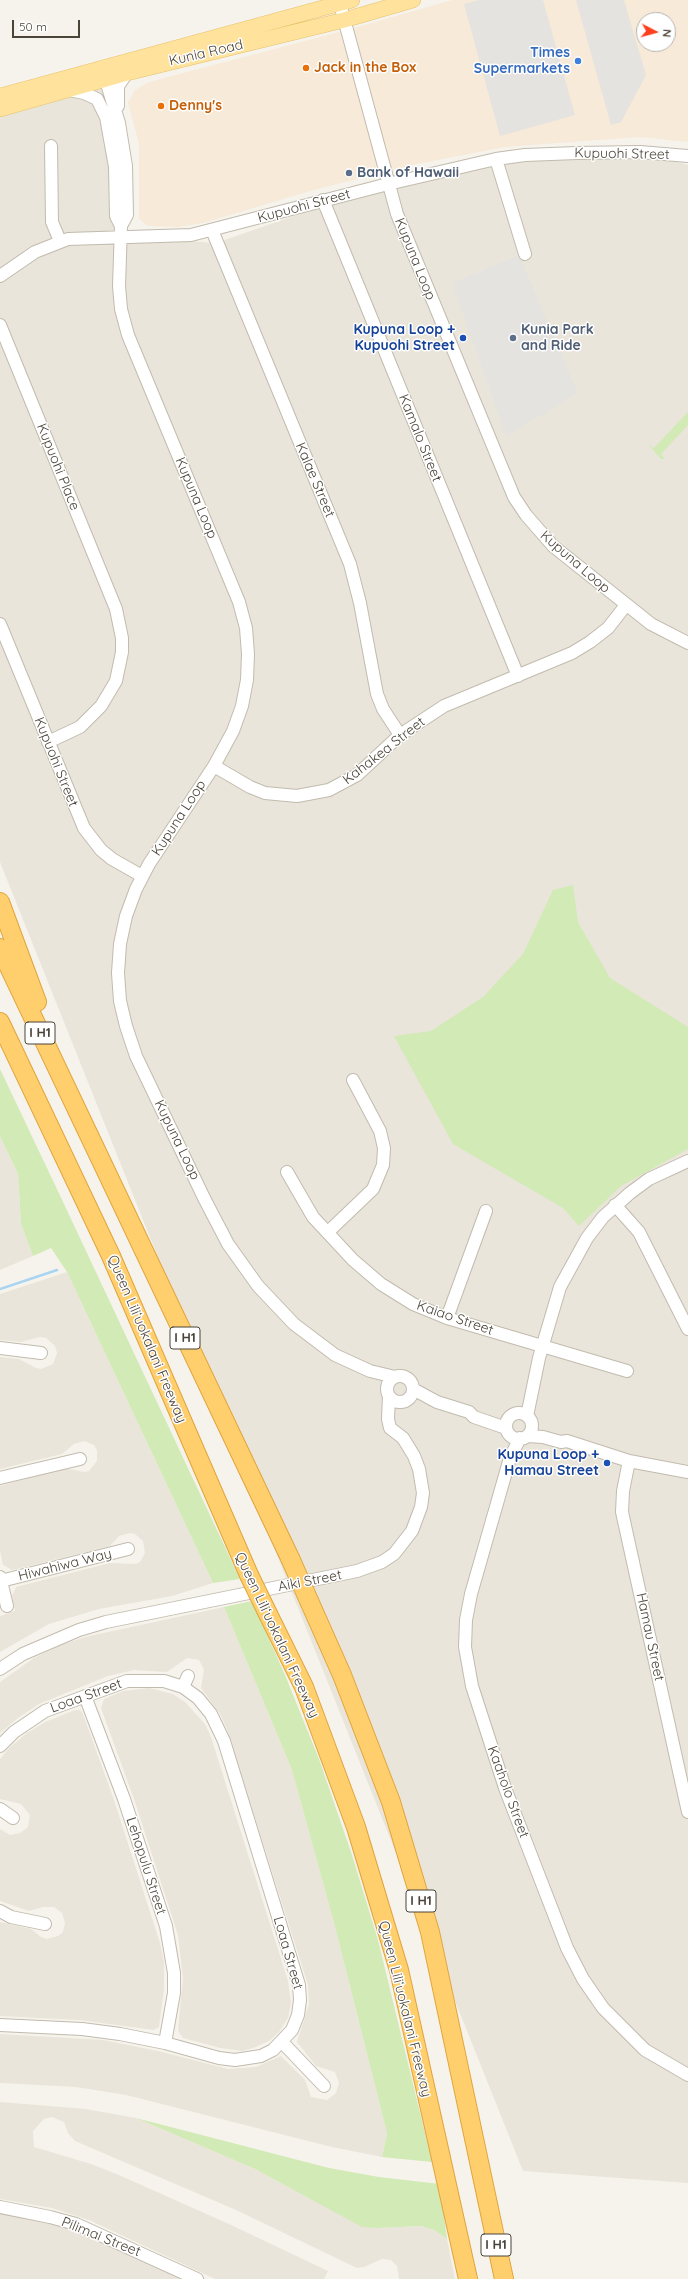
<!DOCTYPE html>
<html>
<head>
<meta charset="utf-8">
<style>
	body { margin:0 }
	#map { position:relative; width:688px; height:2279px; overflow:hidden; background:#f6f3ec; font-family:Quicksand,sans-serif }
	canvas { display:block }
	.north { position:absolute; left:636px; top:12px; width:40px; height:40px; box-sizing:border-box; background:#fff; border:1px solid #b7b4b0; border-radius:50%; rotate:96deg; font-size:11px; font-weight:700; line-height:16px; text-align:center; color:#4b4439 }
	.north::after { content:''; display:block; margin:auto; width:14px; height:18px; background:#fc3f1d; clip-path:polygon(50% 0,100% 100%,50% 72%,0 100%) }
	.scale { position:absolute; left:12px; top:20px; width:68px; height:18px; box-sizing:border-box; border:2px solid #4b4439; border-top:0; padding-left:5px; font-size:12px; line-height:14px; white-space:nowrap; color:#4b4439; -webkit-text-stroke:3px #fff; paint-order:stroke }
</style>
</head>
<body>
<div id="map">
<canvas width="688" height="2279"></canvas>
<div class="north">N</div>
<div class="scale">50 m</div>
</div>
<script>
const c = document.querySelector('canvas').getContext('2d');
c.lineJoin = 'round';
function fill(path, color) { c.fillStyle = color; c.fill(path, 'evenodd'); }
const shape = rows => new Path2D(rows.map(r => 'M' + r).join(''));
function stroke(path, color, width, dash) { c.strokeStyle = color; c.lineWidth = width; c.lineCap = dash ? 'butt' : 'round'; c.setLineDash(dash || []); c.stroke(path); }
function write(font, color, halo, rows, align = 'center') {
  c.font = font + ' Quicksand,sans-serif'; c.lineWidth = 3; c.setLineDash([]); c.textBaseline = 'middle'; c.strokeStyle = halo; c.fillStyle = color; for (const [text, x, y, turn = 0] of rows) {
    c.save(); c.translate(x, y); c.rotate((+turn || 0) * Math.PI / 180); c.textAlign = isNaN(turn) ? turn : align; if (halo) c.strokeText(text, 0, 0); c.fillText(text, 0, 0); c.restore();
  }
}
fill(shape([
	[105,79,121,236,216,243,360,193,525,155,640,152,688,165,688,2183,523,2171,0,862,0,108],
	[0,1136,18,1174,21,1224,33,1256,0,1270],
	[67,1272,213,1583,172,1596,99,1609,49,1624,0,1652,0,1616,15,1611,12,1596,16,1587,110,1563,136,1564,140,1562,145,1553,143,1541,135,1534,130,1533,119,1536,110,1546,17,1569,12,1570,3,1565,0,1551,0,1486,65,1468,84,1472,89,1471,97,1461,97,1450,94,1445,84,1441,74,1444,62,1454,0,1469,0,1357,19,1359,36,1368,41,1369,53,1364,57,1353,55,1346,46,1338,40,1337,21,1342,0,1340,0,1294],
	[224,1607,292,1770,334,1923,387,2133,382,2157,332,2147,126,2095,76,2087,0,2083,0,2034,103,2040,158,2051,228,2069,256,2067,281,2056,305,2080,311,2097,327,2100,336,2093,339,2083,335,2072,316,2066,297,2042,309,2004,308,1985,226,1727,220,1714,201,1688,204,1670,199,1660,187,1658,167,1672,134,1670,108,1676,39,1704,18,1718,0,1733,0,1682,34,1658,61,1645,85,1637],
	[149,1688,173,1694,185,1702,205,1724,211,1737,288,1981,291,2003,288,2018,279,2032,269,2041,253,2048,242,2051,220,2048,183,2038,178,2031,183,1978,178,1935,134,1799,101,1708,104,1699,123,1691],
	[75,1710,80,1710,83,1714,114,1800,160,1943,164,1962,164,1989,159,2027,154,2030,79,2020,0,2016,0,1922,31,1929,41,1937,47,1939,58,1936,63,1932,65,1923,62,1913,54,1907,43,1907,29,1911,0,1901,0,1829,10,1835,20,1833,28,1827,30,1815,21,1804,0,1799,0,1759,9,1748,27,1733,45,1722],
	[0,2102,86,2109,136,2118,255,2169,362,2226,378,2228,421,2226,434,2230,447,2239,455,2279,399,2279,397,2266,391,2260,382,2259,364,2267,357,2268,236,2210,75,2141,68,2133,64,2122,52,2117,44,2119,33,2131,34,2147,91,2164,119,2175,229,2224,328,2271,324,2279,215,2279,89,2220,52,2208,0,2199],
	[0,2213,66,2226,185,2279,0,2279]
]), '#eae5da');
fill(shape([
	[452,0,688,0,688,142,639,137,505,147,412,165,314,190,203,223,179,227,148,226,139,219,139,144,128,103,135,90,149,82,347,30],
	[644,20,668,20,668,44,644,44]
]), '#f7ead8');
fill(shape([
	[688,412,688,425,661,454,665,459,661,459,649,445,654,448],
	[573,885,578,922,610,978,688,1027,688,1149,621,1186,579,1226,563,1208,453,1144,394,1036,431,1031,483,997,523,954,553,890],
	[0,1069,56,1187,240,1579,213,1583,67,1272,51,1248,33,1256,21,1224,18,1174,0,1136],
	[252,1601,285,1675,319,1759,352,1855,378,1940,432,2162,382,2157,387,2133,334,1923,292,1770,224,1607],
	[136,2118,329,2168,379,2177,440,2184,447,2239,434,2230,421,2226,378,2228,362,2227,255,2169]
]), '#d2eab5');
fill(shape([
	[479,0,543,0,575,115,500,136,464,4],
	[576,0,624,0,646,75,621,122,611,125],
	[519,255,578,393,506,436,452,283]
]), '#e5e3e0');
stroke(shape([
	[0,1289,57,1270]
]), '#a9d4f2', 2.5);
const minor = shape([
	[340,4,397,214,514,497,526,515,553,546,651,624,688,643],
	[103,71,119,123,126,166,127,215,121,226],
	[69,90,84,93,97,99,106,117,115,167,116,216,121,226,119,286,121,309,128,335,239,602,246,628,248,654,247,680,242,706,233,731,214,766,149,864,136,889,126,916,120,944,118,973,120,1001,126,1026,136,1056,204,1198,228,1244,258,1286,294,1324,335,1355,370,1371,395,1377],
	[118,106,118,86,127,73],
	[51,146,52,222,60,241],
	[496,159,525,254],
	[323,200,518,676],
	[212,230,350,564,360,603,377,694,383,709,400,735],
	[0,276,35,252,68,239,191,235,388,184,496,159,525,155,577,153,640,152,688,156],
	[0,325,116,609,122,638,122,652,116,681,101,706,80,727,48,742],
	[0,624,84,828,101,850,112,859,142,876],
	[214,766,250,787,265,793,297,796,329,790,357,775,400,735,444,706,572,653,590,642,608,628,626,605],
	[287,1172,313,1217,353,1260,381,1284,413,1304,447,1318,627,1371],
	[615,1205,639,1232,688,1329],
	[328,1232,373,1189,383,1165,384,1148,380,1131,353,1080],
	[447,1318,486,1211],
	[0,1348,41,1353],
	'387 1389a13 13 0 1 1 26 0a13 13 0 1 1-26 0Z',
	[413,1389,437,1402,469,1412,474,1417,506,1428],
	'506 1426a13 13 0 1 1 26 0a13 13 0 1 1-26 0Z',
	[527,1416,539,1358,560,1287,587,1238,603,1217,630,1193,649,1179,688,1161],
	[527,1436,543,1437,561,1442,567,1441,629,1461,688,1472],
	[520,1438,510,1458,471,1594,466,1620,465,1647,472,1686,505,1788,567,1948,583,1979,603,2008,645,2050,688,2075],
	[629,1461,623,1491,622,1512,688,1812],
	[0,1478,80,1459],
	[0,1577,7,1606],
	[1,1581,128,1549],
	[0,1669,23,1654,79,1630,106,1622,357,1571,382,1562,394,1554,412,1531,421,1507,423,1493,419,1469,414,1456,403,1438,390,1428,388,1419,389,1396],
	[183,1687,188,1676],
	[85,1696,124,1799,166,1926,174,1973,174,1993,165,2043],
	[0,1746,14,1732,45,1711,127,1681,164,1681,183,1687,198,1698,211,1714,224,1741,299,1985,300,2000,298,2015,292,2030,273,2050,261,2056,235,2060,219,2058,165,2043,120,2034,82,2029,0,2025],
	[0,1809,13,1818],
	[0,1911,11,1917,45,1924],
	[282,2042,324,2086],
	[0,2207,50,2217,76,2224,197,2279]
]);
const major = shape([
	[0,96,352,0],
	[0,109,127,73,344,20,413,0]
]);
const highway = shape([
	[0,902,37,1002],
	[0,948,290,1558],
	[0,1022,111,1256,249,1575],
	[310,1603,342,1675,391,1802,430,1932,504,2279],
	[269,1616,304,1687,356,1827,399,1970,468,2279]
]);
stroke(minor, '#c2bbae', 14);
stroke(major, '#e6c16a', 16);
stroke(highway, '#e0a43c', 20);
stroke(minor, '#fff', 12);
stroke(major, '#ffe39c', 15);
stroke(highway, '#ffcf6e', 18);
const highwayBridge = shape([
	[290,1558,310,1603],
	[249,1575,269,1616]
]);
stroke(highwayBridge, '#e0a43c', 20, []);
stroke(highwayBridge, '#ffcf6e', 18);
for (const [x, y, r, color] of [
	[578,61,4,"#3f7fe0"],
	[306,68,4,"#e8710a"],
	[161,106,4,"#e8710a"],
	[349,173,4,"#5c6f8a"],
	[463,338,4,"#1a4fb4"],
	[513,338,4,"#5c6f8a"],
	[607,1463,4,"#1a4fb4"]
]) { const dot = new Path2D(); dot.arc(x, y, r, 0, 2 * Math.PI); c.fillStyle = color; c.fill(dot); stroke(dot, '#fff', 1.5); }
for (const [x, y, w] of [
	[40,1033,30],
	[185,1338,30],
	[421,1901,30],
	[496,2245,30]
]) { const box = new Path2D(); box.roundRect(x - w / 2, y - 11, w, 22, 3); c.fillStyle = '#fff'; c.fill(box); stroke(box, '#4b4439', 1); }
write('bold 13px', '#4b4439', null, [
	["I H1",40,1033],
	["I H1",185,1338],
	["I H1",421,1901],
	["I H1",496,2245]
]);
write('14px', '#4b4439', '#fff', [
	["Kunia Road",206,53,-13],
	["Kupuohi Street",622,154,1],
	["Kupuohi Street",304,206,-15],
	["Kupuna Loop",415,259,68],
	["Kamalo Street",420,438,68],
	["Kupuohi Place",58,467,68],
	["Kalae Street",315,480,67],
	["Kupuna Loop",196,498,67],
	["Kupuna Loop",575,562,41],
	["Kahakea Street",384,751,-38],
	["Kupuohi Street",56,762,68],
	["Kupuna Loop",179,818,-57],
	["Kupuna Loop",177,1140,64],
	["Kaiao Street",455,1318,19],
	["Queen Liliʻuokalani Freeway",147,1339,67],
	["Hiwahiwa Way",65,1565,-14],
	["Aiki Street",310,1581,-11],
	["Queen Liliʻuokalani Freeway",277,1635,65],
	["Hamau Street",650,1637,78],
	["Loaa Street",86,1696,-20],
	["Kaaholo Street",508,1792,70],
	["Lehopulu Street",146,1866,72],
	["Loaa Street",288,1953,74],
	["Queen Liliʻuokalani Freeway",405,2009,76],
	["Pilimai Street",101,2237,22]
]);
write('bold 14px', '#366cbe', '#fff', [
	["Times",570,53],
	["Supermarkets",570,69]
], 'right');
write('bold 14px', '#c56008', '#fff', [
	["Jack in the Box",314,68],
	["Denny's",169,106]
], 'left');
write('bold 14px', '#4e5e75', '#fff', [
	["Bank of Hawaii",357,173],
	["Kunia Park",521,330],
	["and Ride",521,346]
], 'left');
write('bold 14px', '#164399', '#fff', [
	["Kupuna Loop +",455,330],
	["Kupuohi Street",455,346],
	["Kupuna Loop +",599,1455],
	["Hamau Street",599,1471]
], 'right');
</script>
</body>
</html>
